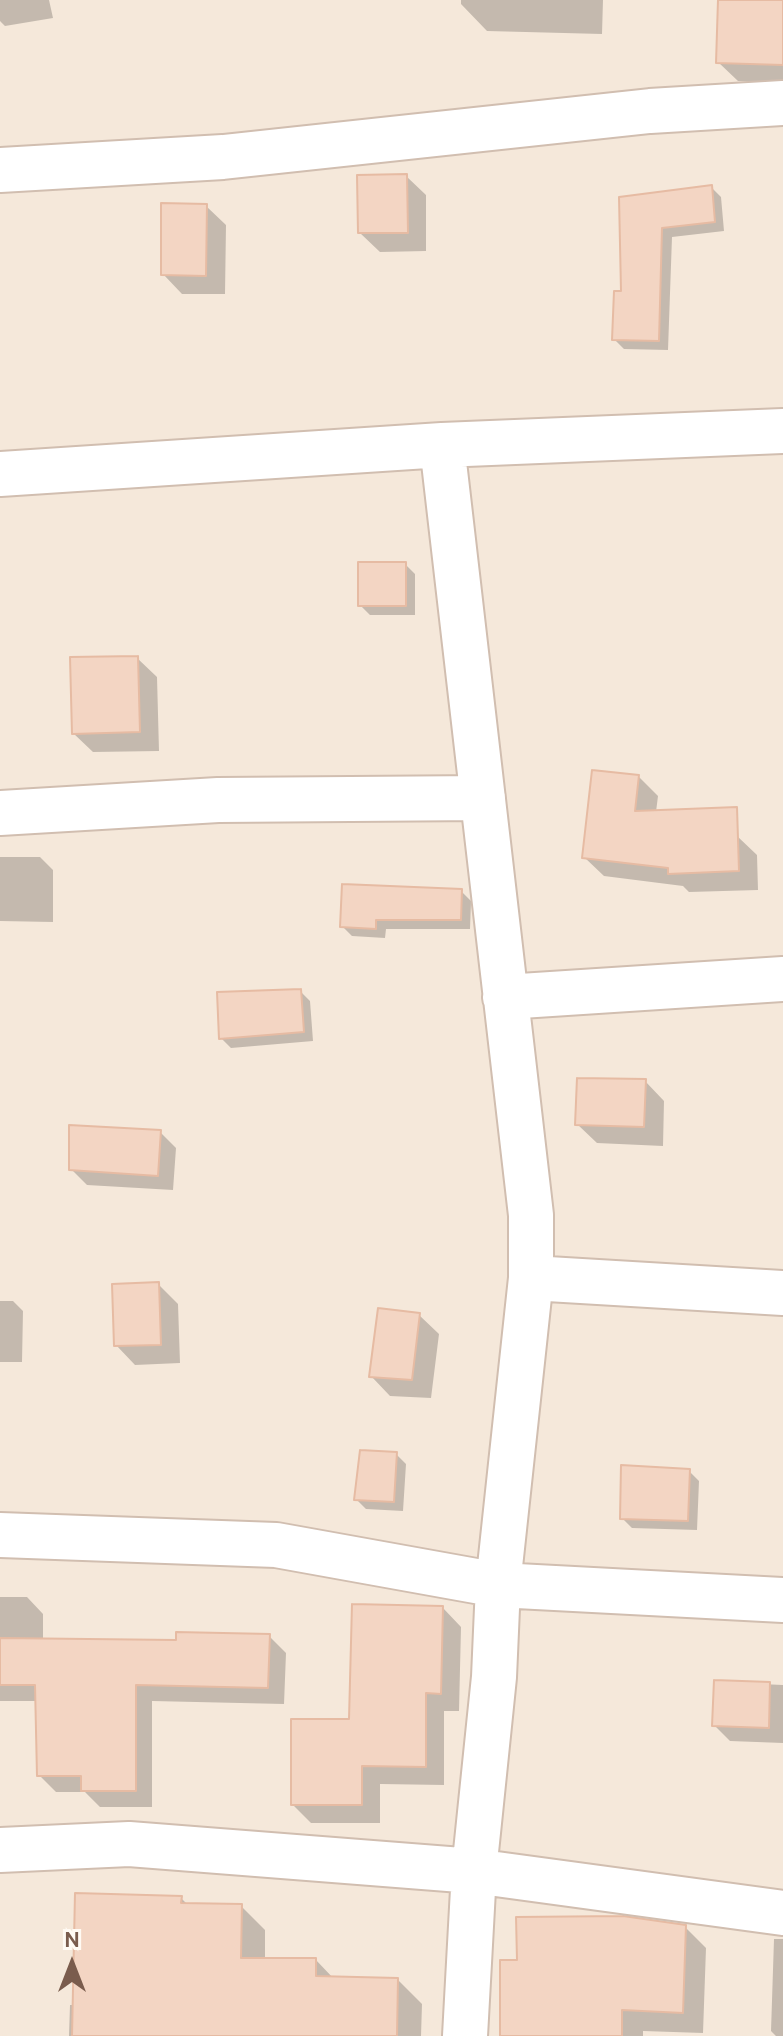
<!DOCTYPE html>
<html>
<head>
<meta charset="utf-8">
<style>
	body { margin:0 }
	#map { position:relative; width:783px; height:2036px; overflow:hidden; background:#fdf6ec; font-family:Cabin,sans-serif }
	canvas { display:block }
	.north { position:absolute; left:32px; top:1924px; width:80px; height:80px; -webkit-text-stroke:6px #fffaf3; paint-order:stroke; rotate:0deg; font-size:22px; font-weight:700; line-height:32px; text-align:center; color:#7a5c4d }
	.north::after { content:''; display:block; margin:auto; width:28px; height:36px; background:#7a5c4d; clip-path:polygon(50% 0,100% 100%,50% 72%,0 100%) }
</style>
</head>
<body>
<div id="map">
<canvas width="783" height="2036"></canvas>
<div class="north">N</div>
</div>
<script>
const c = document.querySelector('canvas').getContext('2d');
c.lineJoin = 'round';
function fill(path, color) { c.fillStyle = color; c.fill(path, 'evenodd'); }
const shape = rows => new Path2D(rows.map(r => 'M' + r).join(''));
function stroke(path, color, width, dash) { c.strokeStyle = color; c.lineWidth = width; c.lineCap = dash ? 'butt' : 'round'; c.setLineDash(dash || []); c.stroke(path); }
fill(shape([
	[0,0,783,0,783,2036,0,2036]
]), '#f5e8da');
fill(shape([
	[0,0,49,0,53,18,5,26,0,21],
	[461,0,603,0,602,34,487,31,461,4],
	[720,0,783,0,783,83,738,81,718,62],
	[406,176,426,195,426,251,380,252,360,233],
	[711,187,721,197,724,231,672,237,668,350,624,349,614,339,623,293,622,199],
	[206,206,226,225,225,294,182,294,163,274],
	[405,564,415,574,415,615,370,615,360,605],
	[137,658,157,677,159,751,93,752,73,733],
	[639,777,658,796,656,812,737,836,757,855,758,890,689,892,683,886,604,876,584,857],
	[0,857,40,857,53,870,53,922,0,921],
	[461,891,471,901,470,929,386,929,385,938,352,936,342,926],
	[300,991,310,1001,313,1041,231,1048,221,1038],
	[645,1081,664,1101,663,1146,597,1143,577,1124],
	[160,1132,176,1148,173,1190,87,1185,71,1169],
	[158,1284,178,1304,180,1363,135,1365,116,1345],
	[0,1301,13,1301,23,1311,22,1362,0,1362],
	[419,1315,439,1334,431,1398,390,1396,371,1376],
	[396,1454,406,1464,403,1511,366,1509,356,1499],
	[689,1471,699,1481,697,1530,632,1528,622,1518],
	[0,1597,27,1597,43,1614,43,1640,178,1642,269,1636,286,1653,284,1704,152,1701,152,1807,100,1807,85,1792,56,1792,39,1775,37,1701,0,1701],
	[443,1608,461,1627,459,1711,444,1711,444,1785,380,1784,380,1823,311,1823,293,1805,351,1721],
	[716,1682,783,1685,783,1743,730,1741,714,1725],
	[181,1898,188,1905,241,1906,265,1930,265,1960,316,1960,334,1979,398,1980,422,2004,421,2036,69,2036,70,2005,74,2005],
	[685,1927,706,1948,703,2033,643,2031,643,2036,502,2036,519,1962],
	[774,1939,783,1939,783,2036,776,2036,771,2031]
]), '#0003');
const building = shape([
	[718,0,783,0,783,65,716,63,718,0],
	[407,174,408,233,358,233,357,175,407,174],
	[712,185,715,222,662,228,659,341,612,340,614,291,621,291,619,197,712,185],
	[161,203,207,204,206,276,161,275,161,203],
	[358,562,406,562,406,606,358,606,358,562],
	[138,656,140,732,72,734,70,657,138,656],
	[592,770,639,775,635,811,737,807,739,871,668,874,668,868,582,858,592,770],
	[342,884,462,889,461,920,376,920,376,929,340,927,342,884],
	[301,989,304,1032,219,1039,217,992,301,989],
	[577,1078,646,1079,644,1127,575,1125,577,1078],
	[69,1125,161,1130,158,1176,69,1170,69,1125],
	[159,1282,161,1345,114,1346,112,1284,159,1282],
	[378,1308,420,1313,412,1380,369,1377,378,1308],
	[360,1450,397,1452,394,1502,354,1500,360,1450],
	[621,1465,690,1469,688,1521,620,1519,621,1465],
	[352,1604,443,1606,441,1694,426,1693,426,1767,362,1766,362,1805,291,1805,291,1719,349,1719,352,1604],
	[176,1632,270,1634,268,1688,136,1685,136,1791,81,1791,81,1776,37,1776,35,1685,0,1685,0,1638,176,1640,176,1632],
	[714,1680,770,1682,769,1728,712,1726,714,1680],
	[75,1893,182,1896,181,1903,242,1904,241,1958,316,1958,316,1976,398,1978,397,2036,72,2036,75,1893],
	[623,1916,686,1925,683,2013,622,2010,622,2036,500,2036,500,1960,517,1960,516,1917,623,1916]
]);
fill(building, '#f3d5c3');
stroke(building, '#e6bba3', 2);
const minor = shape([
	[0,170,223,157,650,111,783,103],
	[442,445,531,1215,531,1278,498,1585,494,1677,474,1871,465,2036],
	[0,474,442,445,783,431],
	[0,813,218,800,483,798],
	[505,997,783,979],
	[531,1278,783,1293],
	[0,1535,276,1545,498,1585,783,1600],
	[0,1850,129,1844,474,1871,783,1913]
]);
stroke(minor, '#d1beb0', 48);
stroke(minor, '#fff', 44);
</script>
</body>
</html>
